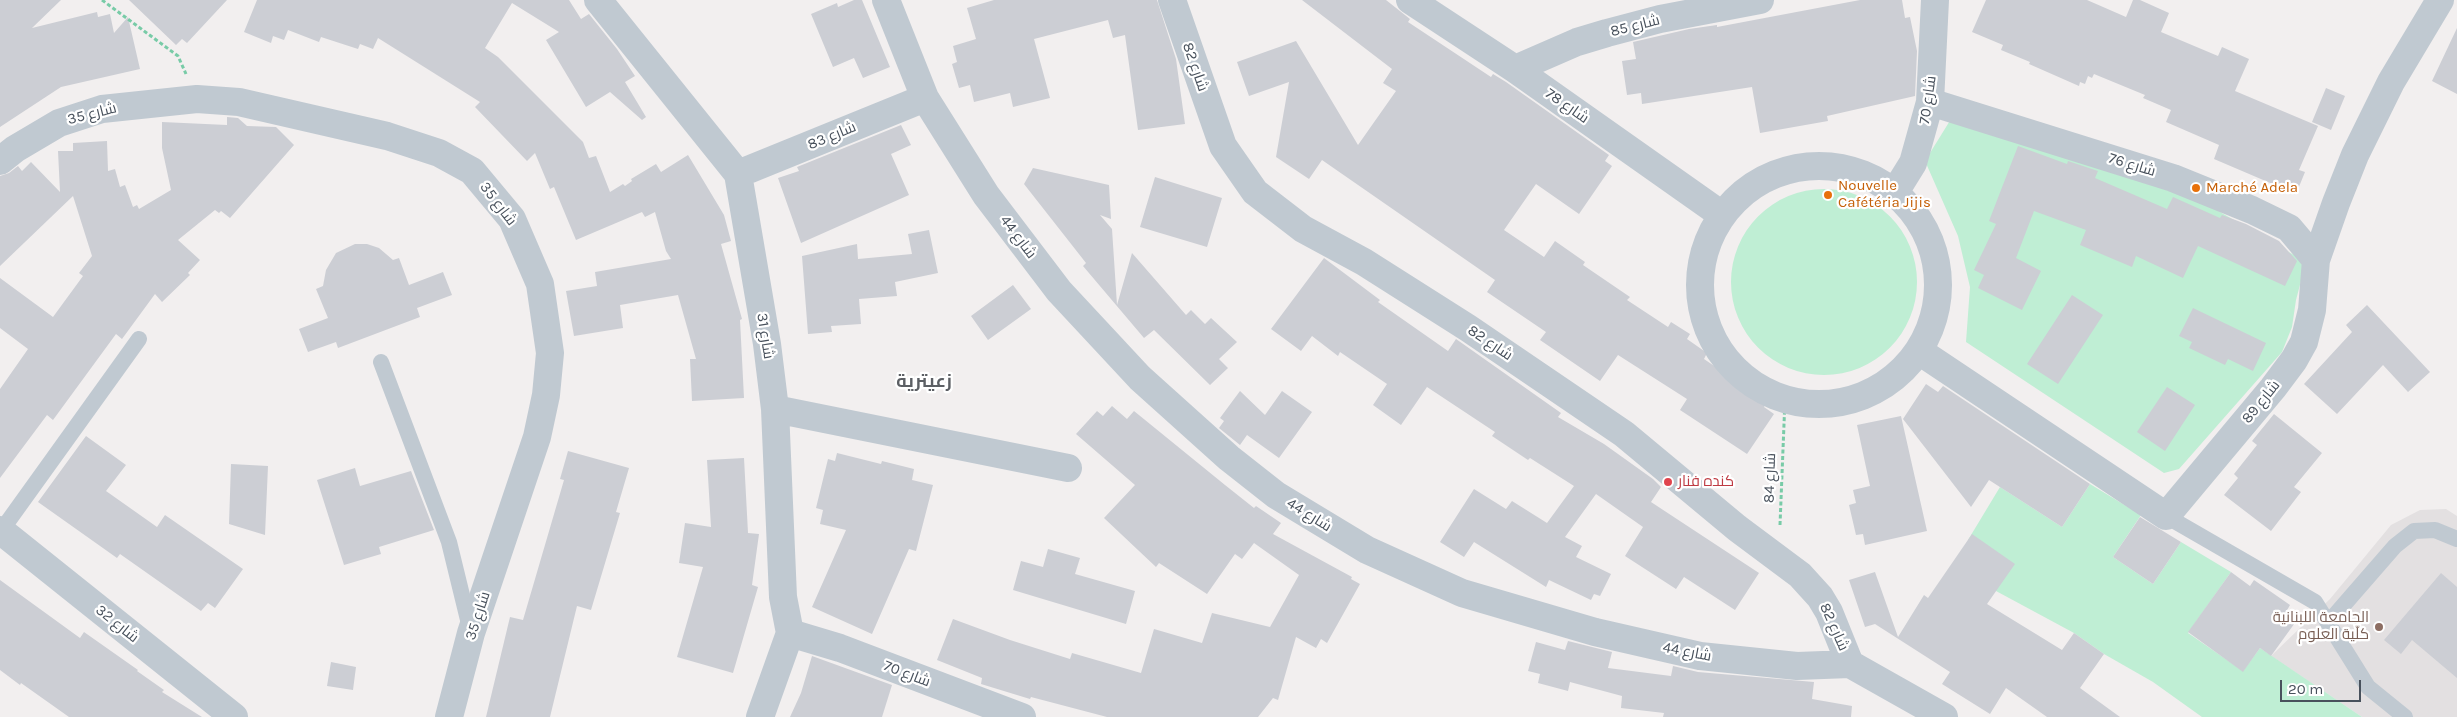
<!DOCTYPE html>
<html>
<head>
<meta charset="utf-8">
<style>
	body { margin:0 }
	#map { position:relative; width:2457px; height:717px; overflow:hidden; background:#f2efef; font-family:Karla,sans-serif }
	canvas { display:block }
	.scale { position:absolute; left:2280px; top:680px; width:81px; height:22px; box-sizing:border-box; border:2px solid #48515c; border-top:0; padding-left:6px; font-size:15px; line-height:18px; white-space:nowrap; color:#48515c; -webkit-text-stroke:4px #fff; paint-order:stroke }
</style>
</head>
<body>
<div id="map">
<canvas width="2457" height="717"></canvas>
<div class="scale">20 m</div>
</div>
<script>
const c = document.querySelector('canvas').getContext('2d');
c.lineJoin = 'round';
function fill(path, color) { c.fillStyle = color; c.fill(path, 'evenodd'); }
const shape = rows => new Path2D(rows.map(r => 'M' + r).join(''));
function stroke(path, color, width, dash) { c.strokeStyle = color; c.lineWidth = width; c.lineCap = dash ? 'butt' : 'round'; c.setLineDash(dash || []); c.stroke(path); }
function write(font, color, halo, rows, align = 'center') {
  c.font = font + ' Karla,Cairo,sans-serif'; c.lineWidth = 4.5; c.setLineDash([]); c.textBaseline = 'middle'; c.strokeStyle = halo; c.fillStyle = color; for (const [text, x, y, turn = 0] of rows) {
    c.save(); c.translate(x, y); c.rotate((+turn || 0) * Math.PI / 180); c.textAlign = isNaN(turn) ? turn : align; if (halo) c.strokeText(text, 0, 0); c.fillText(text, 0, 0); c.restore();
  }
}
fill(shape([
	[2446,509,2457,516,2457,717,2362,717,2271,656,2330,599,2391,525,2420,510]
]), '#e3e0e1');
fill(shape([
	[1951,119,2120,169,2215,209,2306,262,2296,300,2292,327,2282,352,2179,469,2164,473,1966,342,1970,287,1958,236,1925,161],
	'1731 282a93 93 0 1 1 186 0a93 93 0 1 1-186 0Z',
	[2090,484,2141,515,2113,557,2153,584,2181,542,2231,572,2188,633,2243,671,2260,648,2362,717,2202,717,2153,682,2104,654,2074,633,1996,591,1979,548,1968,540,2000,487,2062,527]
]), '#bfeed4');
fill(shape([
	[0,0,61,0,32,28,97,12,98,17,110,14,114,33,128,17,140,69,61,87,0,127],
	[129,0,227,0,187,43,182,39,176,45],
	[257,0,569,0,581,19,589,14,617,49,635,76,625,82,646,117,642,120,610,92,586,107,546,40,559,32,512,3,485,48,498,57,583,142,589,158,596,156,610,192,623,184,625,186,632,181,631,179,656,164,661,172,688,155,724,215,731,241,721,244,742,319,740,320,744,398,692,401,690,359,696,359,678,295,620,305,623,328,574,336,566,291,597,286,595,272,671,259,666,251,655,212,645,217,642,212,576,240,554,187,550,189,535,153,527,161,475,107,480,102,378,38,373,49,360,44,358,49,321,37,319,42,288,30,284,40,273,36,271,43,244,32],
	[854,0,862,0,890,67,863,78,854,58,833,67,811,14,837,3,838,7],
	[994,0,1157,0,1176,59,1185,124,1138,130,1125,35,1113,38,1108,20,1034,39,1050,98,1013,107,1010,93,974,102,970,85,959,88,952,64,957,62,953,46,976,39,967,8],
	[1302,0,1386,0,1410,19,1408,22,1491,77,1493,74,1506,82,1609,155,1605,161,1612,166,1579,214,1536,184,1504,230,1544,257,1555,241,1585,262,1583,265,1630,297,1627,300,1668,327,1671,322,1690,334,1687,339,1707,353,1704,359,1767,402,1764,407,1774,414,1747,454,1680,410,1687,399,1618,355,1600,381,1540,340,1546,332,1487,292,1495,280,1322,160,1309,179,1276,157,1289,82,1249,96,1237,62,1296,41,1358,145,1396,91,1383,83,1392,69],
	[1860,0,1902,0,1905,18,1910,17,1917,51,1915,96,1827,116,1828,121,1760,133,1752,87,1642,104,1641,93,1627,95,1622,61,1636,59,1633,42,1689,29,1717,25,1717,27],
	[1986,0,2087,0,2126,17,2133,0,2140,0,2169,13,2161,32,2218,56,2222,47,2249,59,2235,91,2318,126,2299,170,2305,172,2296,194,2214,159,2219,145,2166,122,2171,110,2143,98,2145,95,2094,74,2092,78,2088,76,2085,84,2080,82,2079,86,2029,64,2030,62,2001,50,2003,45,1972,32],
	[2457,28,2457,94,2432,81],
	[2326,88,2345,96,2331,130,2312,122],
	[227,117,238,118,247,126,276,127,294,145,230,218,221,211,219,213,215,210,178,240,200,260,188,273,190,275,162,302,155,294,122,339,116,334,53,420,47,415,0,478,0,389,28,349,0,328,0,278,53,317,83,276,79,273,92,256,73,196,0,266,0,176,9,173,18,166,22,171,31,162,60,192,58,151,73,151,73,143,107,141,108,171,115,169,120,187,125,185,133,207,137,205,139,209,171,190,162,148,162,122,227,125],
	[901,125,911,145,891,154,909,195,801,243,778,178,799,171,797,167],
	[2018,146,2067,164,2068,161,2098,171,2095,178,2167,209,2173,197,2220,218,2222,215,2246,224,2279,241,2297,261,2285,286,2198,246,2183,278,2136,256,2132,267,2080,245,2086,230,2034,211,2016,258,2041,271,2022,310,1978,288,1984,275,1974,270,1996,224,1989,221],
	[1033,168,1109,185,1111,219,1100,215,1112,229,1117,305,1132,253,1186,315,1191,310,1205,324,1211,318,1237,342,1219,359,1228,368,1210,385,1154,330,1144,338,1083,266,1086,263,1024,184],
	[1155,177,1222,198,1207,247,1140,227],
	[929,230,938,273,895,282,897,296,859,299,861,324,831,326,832,332,808,334,802,256,857,244,858,259,912,254,908,234],
	[355,244,367,244,379,248,393,260,399,258,409,285,443,272,452,295,417,308,420,317,338,348,336,342,308,352,299,329,328,318,316,289,323,286,326,270,336,253],
	[1324,258,1380,300,1378,302,1448,351,1456,339,1561,413,1558,417,1604,444,1653,479,1661,487,1651,502,1759,573,1735,610,1684,577,1676,589,1625,556,1643,527,1596,494,1565,537,1582,546,1576,557,1611,574,1600,596,1594,594,1591,600,1549,580,1546,587,1474,542,1464,557,1440,542,1474,489,1506,509,1512,501,1547,523,1574,486,1530,458,1528,460,1492,436,1495,432,1427,387,1401,425,1373,405,1387,384,1340,352,1338,356,1312,336,1301,351,1271,329],
	[1013,285,1031,309,988,340,971,316],
	[2072,295,2103,315,2058,384,2027,364],
	[2367,305,2430,372,2408,392,2383,365,2337,414,2304,384,2352,332,2346,325],
	[2193,308,2266,343,2253,371,2228,359,2225,365,2189,348,2192,342,2179,336],
	[1926,384,1938,392,1943,386,2090,484,2062,527,1989,480,1971,507,1903,419],
	[2167,387,2195,405,2165,451,2137,432],
	[1240,391,1265,415,1282,391,1312,412,1279,458,1247,435,1240,445,1219,428,1224,421,1220,418],
	[1112,406,1127,419,1134,411,1225,485,1254,508,1256,506,1281,523,1273,534,1352,577,1351,579,1360,584,1327,643,1321,639,1316,648,1296,637,1278,700,1273,698,1258,717,1107,717,1031,697,1030,699,981,684,982,678,937,660,953,619,1010,640,1070,659,1072,653,1141,673,1154,629,1202,643,1212,613,1270,627,1299,575,1254,543,1242,559,1235,554,1207,594,1159,563,1156,567,1104,518,1135,485,1076,434,1097,411,1103,416],
	[2274,414,2322,453,2294,487,2301,492,2271,531,2224,495,2238,478,2234,474,2257,445,2252,441],
	[1901,416,1927,531,1865,545,1863,534,1856,535,1849,505,1856,503,1853,490,1870,486,1857,425],
	[86,436,126,465,106,491,157,527,165,515,243,569,215,608,208,603,201,611,120,554,117,558,38,502],
	[568,451,629,468,616,512,620,513,591,610,577,606,550,717,486,717,510,617,523,620,564,480,560,479],
	[837,453,881,464,882,461,914,469,912,480,933,485,916,551,909,549,872,634,812,607,846,530,820,524,823,510,816,508,828,459,835,461],
	[744,458,748,533,759,534,752,585,758,587,733,673,677,657,703,567,679,563,685,523,711,527,707,460],
	[231,464,268,466,265,535,229,524],
	[355,468,360,486,411,471,434,530,379,547,381,554,344,565,317,480],
	[2140,517,2181,542,2153,584,2113,557],
	[1972,534,2015,564,1987,604,2062,650,2074,633,2104,654,2080,688,2120,717,2047,717,2006,688,1990,714,1942,684,1950,672,1875,624,1865,627,1849,580,1875,572,1898,637,1924,595,1928,598],
	[1048,549,1080,558,1075,574,1135,591,1126,624,1013,590,1021,561,1043,567],
	[2231,572,2250,586,2254,580,2290,605,2286,612,2297,620,2271,656,2260,648,2243,672,2188,632],
	[2441,573,2457,587,2457,678,2412,640,2401,654,2384,640],
	[0,580,80,638,84,632,138,670,137,671,164,690,162,692,202,717,69,717,21,683,20,685,0,670],
	[1568,641,1612,652,1608,668,1671,676,1673,666,1698,672,1814,682,1812,699,1852,706,1851,717,1663,717,1664,713,1621,708,1622,696,1570,682,1568,691,1538,683,1540,674,1528,671,1536,642,1565,650],
	[812,656,892,685,882,717,790,717,801,693],
	[331,662,356,667,353,690,327,686]
]), '#ccced4');
stroke(shape([
	[102,0,178,56,186,74],
	[1780,525,1785,399]
]), '#78cba7', 3, [4, 2.5]);
stroke(shape([
	[381,362,449,542,470,628],
	[2166,516,2315,602,2368,687,2405,717],
	[1,531,139,339],
	[2328,623,2395,546,2414,531,2435,530,2457,539]
]), '#c0c9d1', 16);
stroke(shape([
	[598,0,738,174,767,344,775,409,783,597,790,633,760,717],
	[886,0,925,98,986,195,1059,291,1140,378,1229,458,1276,495,1367,550,1462,593,1595,632,1700,656,1797,666,1850,664,1944,717],
	[1172,0,1223,146,1255,192,1303,229,1364,262,1468,328,1624,434,1737,528,1800,575,1820,597,1829,612,1850,664],
	[1410,0,1515,69,1722,215],
	[1515,69,1577,42,1607,33,1660,19,1760,0],
	[1930,102,2173,178,2252,210,2289,228,2316,260],
	[0,161,15,149,59,123,102,109,197,99,239,102,387,136,439,153,472,171,512,219,540,284,550,353,546,395,537,437,471,633,449,717],
	'1700 285a119 119 0 1 1 238 0a119 119 0 1 1-238 0Z',
	[738,174,925,98],
	[1895,192,1913,163,1930,102,1935,0],
	[1919,351,2166,516,2273,388,2294,360,2304,342,2312,310,2316,260,2336,203,2355,155,2391,82,2440,0],
	[775,409,1068,468],
	[0,530,234,717],
	[790,633,840,648,1022,717]
]), '#c0c9d1', 28);
for (const [x, y, r, color] of [
	[2196,188,5,"#e8710a"],
	[1828,195,5,"#e8710a"],
	[1668,482,5,"#e0444e"],
	[2379,627,5,"#8d6e63"]
]) { const dot = new Path2D(); dot.arc(x, y, r, 0, 2 * Math.PI); c.fillStyle = color; c.fill(dot); stroke(dot, '#fff', 2); }
write('15px', '#48515c', '#fff', [
	["شارع 85",1635,26,-14],
	["شارع 82",1195,67,71],
	["شارع 70",1928,100,-82],
	["شارع 78",1567,106,35],
	["شارع 35",92,114,-14],
	["شارع 83",832,136,-22],
	["شارع 76",2132,165,17],
	["شارع 35",498,204,53],
	["شارع 44",1018,237,53],
	["شارع 31",765,336,81],
	["شارع 82",1490,343,34],
	["شارع 89",2261,402,-51],
	["شارع 84",1770,478,-88],
	["شارع 44",1309,515,32],
	["شارع 35",478,616,-72],
	["شارع 32",117,624,39],
	["شارع 82",1834,627,66],
	["شارع 44",1687,652,11],
	["شارع 70",907,674,21]
]);
write('15px', '#c56008', '#fff', [
	["Nouvelle",1838,186],
	["Cafétéria Jijis",1838,203],
	["Marché Adela",2206,188]
], 'left');
write('15px', '#be3a42', '#fff', [
	["كنده فنار",1678,482]
], 'left');
write('15px', '#785e54', '#fff', [
	["الجامعة اللبنانية",2369,618],
	["كلّية العلوم",2369,635]
], 'right');
write('bold 18px', '#5c5f64', '#fff', [
	["زعيترية",924,382]
]);
</script>
</body>
</html>
